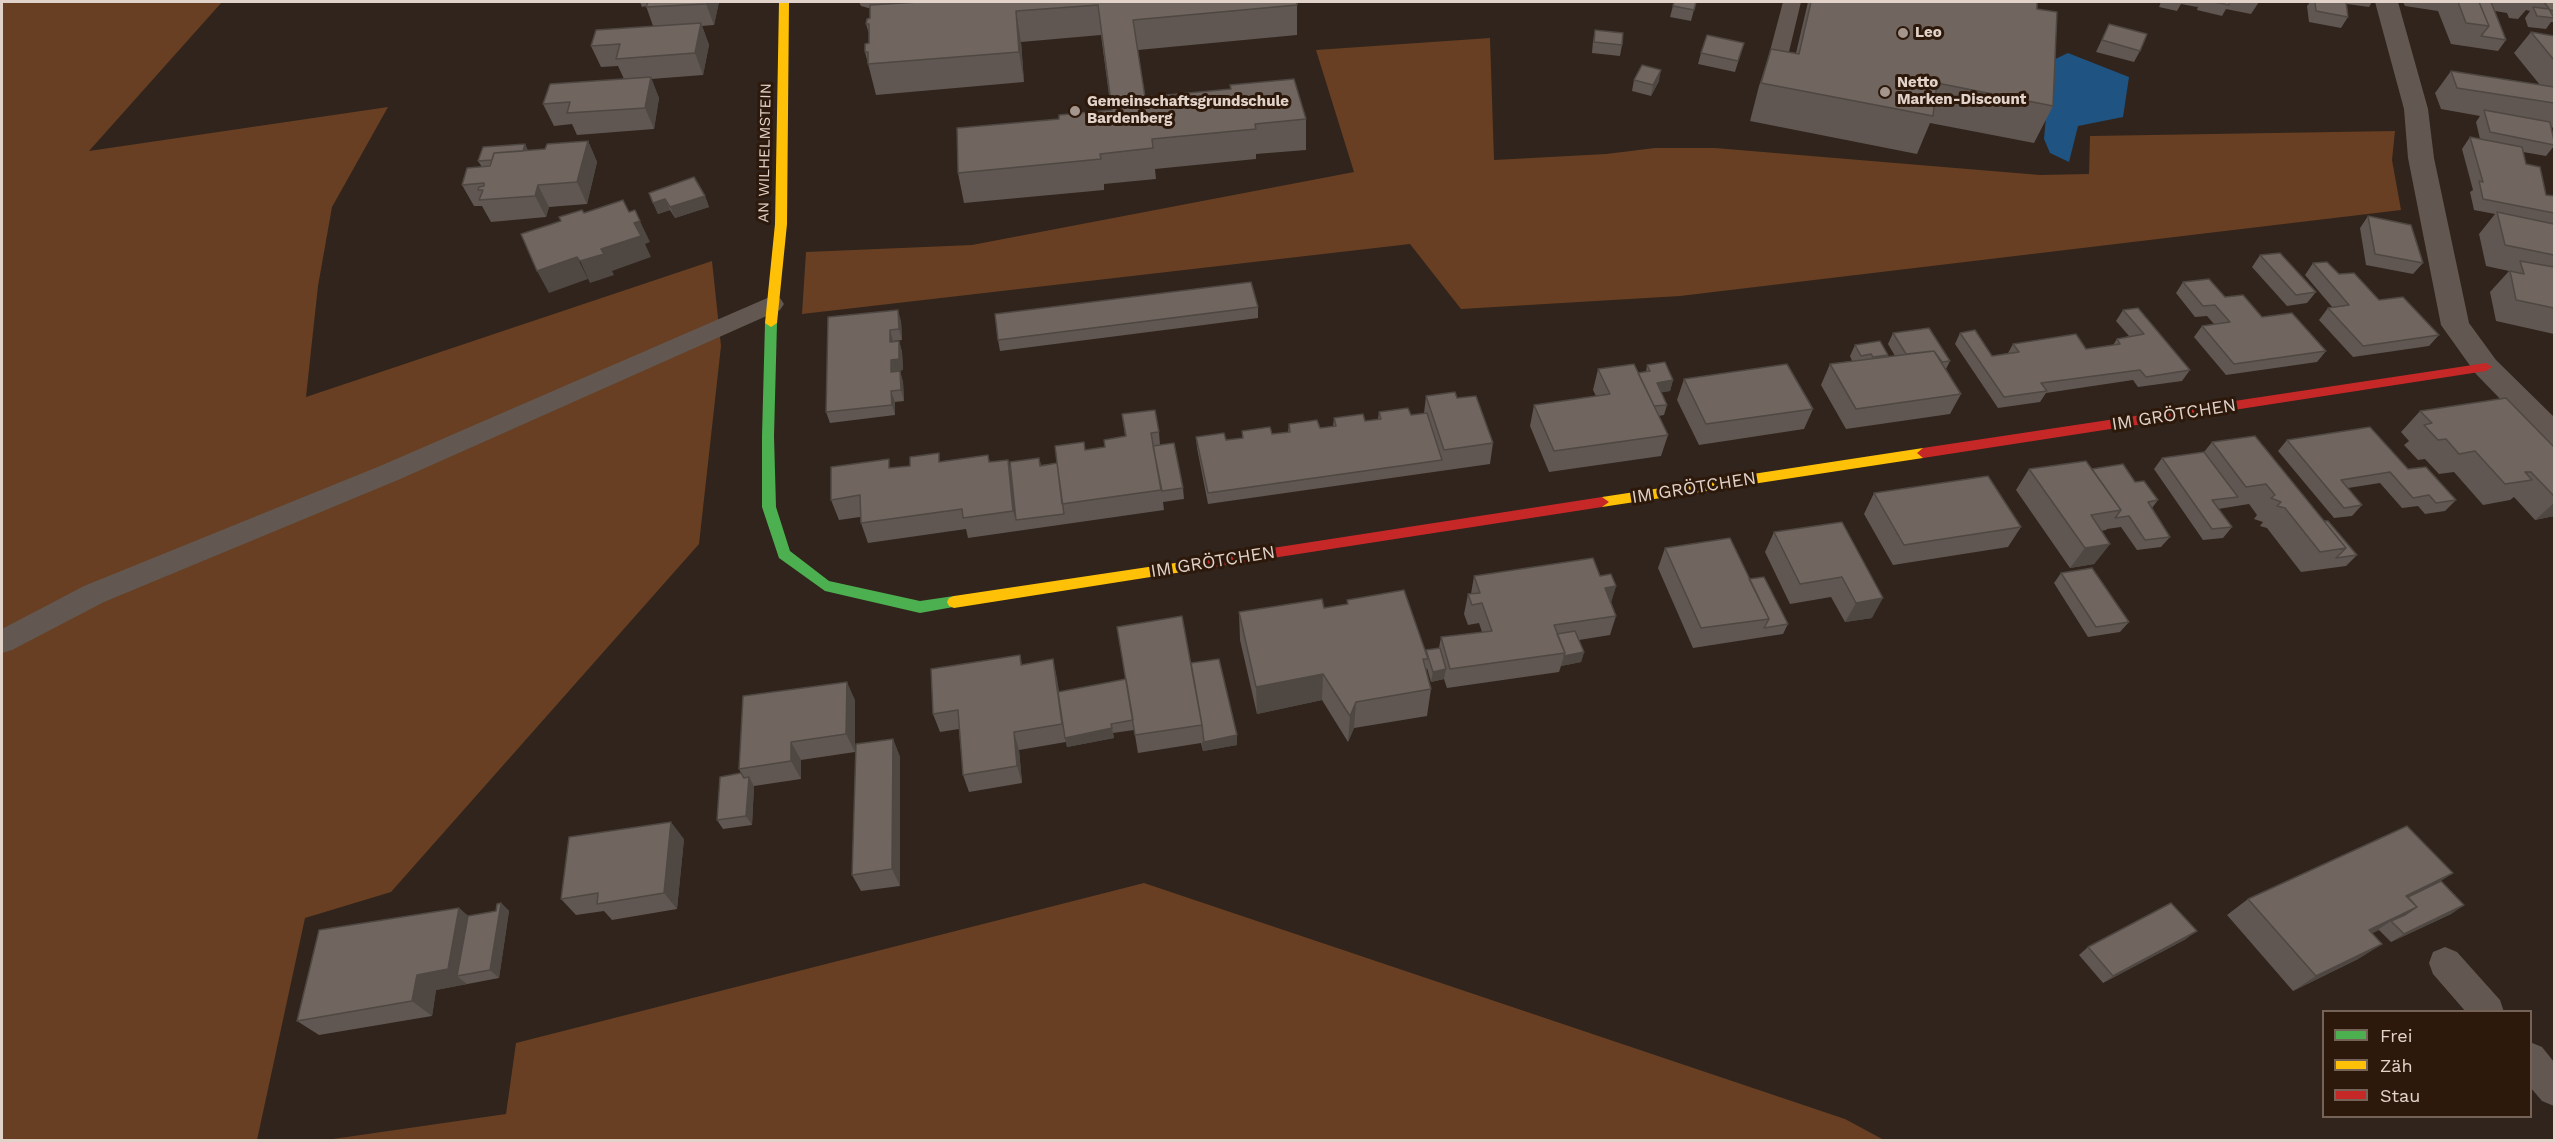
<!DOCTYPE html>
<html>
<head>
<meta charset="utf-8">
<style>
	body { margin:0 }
	#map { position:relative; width:2556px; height:1142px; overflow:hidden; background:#30241c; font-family:"Work Sans",sans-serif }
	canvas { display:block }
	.frame { position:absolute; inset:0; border:3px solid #e2d3ca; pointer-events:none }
	.legend { position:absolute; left:2322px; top:1010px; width:210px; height:108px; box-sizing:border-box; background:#2d190b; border:2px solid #756357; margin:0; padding:8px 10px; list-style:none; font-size:18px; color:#e2d3ca }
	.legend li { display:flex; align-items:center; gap:12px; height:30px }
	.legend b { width:30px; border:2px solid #756357 }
</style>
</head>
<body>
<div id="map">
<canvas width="2556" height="1142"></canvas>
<div class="frame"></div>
<ul class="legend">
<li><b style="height:8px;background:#4caf50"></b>Frei</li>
<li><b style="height:8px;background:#ffc107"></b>Zäh</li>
<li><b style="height:8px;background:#c62828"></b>Stau</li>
</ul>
</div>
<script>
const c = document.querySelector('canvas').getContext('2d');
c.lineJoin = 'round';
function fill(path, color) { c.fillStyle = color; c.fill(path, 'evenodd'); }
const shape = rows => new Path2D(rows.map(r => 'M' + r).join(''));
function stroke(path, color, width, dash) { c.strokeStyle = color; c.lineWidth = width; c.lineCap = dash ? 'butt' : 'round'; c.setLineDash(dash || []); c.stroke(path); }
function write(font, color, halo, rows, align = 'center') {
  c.font = font + ' "Work Sans",sans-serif'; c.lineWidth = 6; c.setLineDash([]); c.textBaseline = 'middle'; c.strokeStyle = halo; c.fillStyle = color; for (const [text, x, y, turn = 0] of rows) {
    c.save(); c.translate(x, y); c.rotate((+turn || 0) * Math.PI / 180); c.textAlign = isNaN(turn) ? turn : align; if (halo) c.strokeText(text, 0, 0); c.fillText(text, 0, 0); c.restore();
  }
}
fill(shape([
	[2,2,222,2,89,151,388,107,332,207,318,286,306,397,712,261,721,346,699,544,391,892,305,918,257,1140,2,1140],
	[1490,38,1494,160,1606,154,1655,148,1715,148,2040,175,2089,174,2090,136,2395,131,2392,160,2401,210,1680,296,1461,309,1410,244,802,314,806,252,972,245,1354,172,1316,50],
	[1144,883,1845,1119,1884,1140,326,1140,506,1114,516,1043]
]), '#683f22');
fill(shape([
	[2068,53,2129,77,2123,117,2078,126,2069,162,2050,153,2044,139,2051,61]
]), '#1f5381');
fill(shape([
	[859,2,915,2,921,3,923,7,921,11,914,13,879,11,861,6,859,2],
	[1783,2,1801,2,1781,85,1778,89,1771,91,1764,89,1761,85,1783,2],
	[772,296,780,298,784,304,780,310,398,480,104,602,12,650,2,653,2,629,84,586,380,466,772,296],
	[2445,947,2457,952,2500,1000,2504,1012,2466,1012,2433,974,2429,963,2433,952,2445,947],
	[2530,1042,2542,1047,2554,1062,2554,1106,2542,1101,2530,1087,2530,1042]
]), '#625851');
fill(shape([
	[2375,2,2398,2,2428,109,2434,158,2469,323,2496,360,2554,417,2554,446,2543,443,2476,374,2441,325,2408,158,2404,109,2375,2]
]), '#625851');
fill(shape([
	[771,319,777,323,774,436,776,507,790,551,829,581,920,601,954,596,959,598,961,602,959,606,920,613,825,591,779,558,762,507,762,436,765,323,771,319]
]), '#4caf50');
fill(shape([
	[779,2,789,2,787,224,777,323,771,327,765,323,775,224,779,2],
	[1923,448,1929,453,1923,458,1602,507,1595,502,1602,497,1923,448],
	[1195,560,1200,561,1202,565,1200,569,1195,570,954,608,949,606,947,602,949,598,954,596,1195,560]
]), '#ffc107');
fill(shape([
	[2486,363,2492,367,2486,371,1923,458,1917,453,1923,448,2486,363],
	[1602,497,1609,502,1602,507,1195,570,1190,569,1188,565,1190,561,1195,560,1602,497]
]), '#c62828');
fill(shape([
	[640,2,719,2,714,25,702,26,709,45,703,75,651,79,659,98,654,129,577,135,572,124,554,126,543,104,624,79,618,66,601,67,591,46,653,26,646,6,642,7],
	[1674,2,1696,2,1691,21,1670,17],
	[1808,2,2037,2,2037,9,2053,106,2034,143,1930,123,1917,154,1750,121,1759,86,1771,49,1796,53],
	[2161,2,2259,2,2251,14,2226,9,2222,16,2197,10,2198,6,2197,7,2181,4,2177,11,2159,7],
	[2310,2,2372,2,2369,7,2347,4,2348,17,2341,28,2309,22,2307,6],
	[2403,2,2554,2,2554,22,2551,22,2546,29,2528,27,2525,18,2530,11,2526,10,2518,19,2509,18,2507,13,2495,11,2506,40,2498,51,2451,44,2438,11,2405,6],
	[870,5,1297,5,1297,35,1138,50,1145,97,1230,89,1230,85,1306,119,1306,150,1256,154,1256,159,1155,169,1156,179,1104,184,1104,190,964,203,958,173,1059,119,1111,110,1101,35,1021,42,1024,82,876,95,865,52,869,43,869,34,866,24,870,18],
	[2109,24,2140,51,2134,62,2096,52],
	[1595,30,1622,45,1620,56,1592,53,1593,41],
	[2531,32,2554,36,2554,128,2551,127,2554,141,2554,146,2546,156,2523,152,2526,164,2546,195,2554,196,2554,334,2496,321,2490,292,2509,271,2486,266,2479,234,2495,214,2474,210,2470,192,2473,190,2462,149,2470,137,2480,139,2476,122,2480,116,2441,109,2435,93,2451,71,2540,85,2514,53],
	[1744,43,1735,72,1698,64,1701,53],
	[1634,80,1659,81,1651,96,1632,91],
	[588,141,597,162,587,204,549,207,546,217,491,222,482,206,474,206,462,185,482,167,478,161,525,144,528,151,545,149],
	[649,193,705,196,709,207,675,218,670,210,658,214],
	[2368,216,2423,263,2413,274,2366,265,2360,228],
	[2260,255,2316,292,2307,303,2287,306,2252,267],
	[2313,263,2339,274,2379,300,2439,335,2429,346,2353,357,2319,320,2328,308,2333,308,2305,275],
	[2183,282,2225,297,2326,351,2317,362,2226,375,2194,337,2202,326,2214,324,2207,316,2195,317,2176,293],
	[1258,307,1258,318,1196,326,1000,351,998,340],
	[2123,310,2190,370,2182,381,2138,387,2133,380,2046,393,2040,402,1998,408,1955,344,1960,333,1992,356,2008,353,2013,344,2086,349,2113,345,2117,339,2129,336,2116,321],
	[828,317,901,321,902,340,893,341,893,342,899,341,902,352,903,370,894,372,900,371,903,382,904,401,895,402,895,415,830,423,826,412],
	[1893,333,1950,361,1946,369,1961,394,1950,414,1846,429,1821,385,1830,364,1852,361,1850,356,1855,345,1888,355,1888,356,1895,356,1888,344],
	[1647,365,1673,380,1670,391,1661,392,1667,405,1664,415,1658,416,1668,435,1661,456,1549,472,1530,426,1534,405,1596,396,1593,390,1598,369,1638,373,1646,372],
	[1684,379,1813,409,1804,429,1699,445,1677,400],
	[1426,396,1457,398,1493,443,1490,464,1208,504,1197,448,1196,437,1226,440,1242,438,1242,431,1272,434,1288,432,1289,424,1320,428,1333,426,1334,418,1365,421,1378,419,1379,412,1411,415,1424,413],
	[2420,411,2554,447,2554,516,2535,520,2514,497,2510,500,2483,505,2454,472,2439,474,2425,459,2418,460,2404,445,2409,441,2401,432],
	[1122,414,1159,432,1160,445,1183,488,1184,499,1163,502,1164,510,968,538,966,529,868,543,861,523,860,517,839,520,831,500,892,468,988,455,990,462,1008,460,1011,472,1039,458,1041,465,1057,463,1085,450,1105,447,1125,436],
	[2287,440,2408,469,2456,500,2445,511,2425,514,2418,506,2402,508,2380,483,2348,488,2362,505,2352,516,2334,518,2278,451],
	[2212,442,2324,521,2357,555,2346,566,2301,572,2267,528,2260,526,2263,522,2254,519,2257,515,2249,504,2218,509,2232,527,2223,538,2203,540,2154,469,2162,458,2204,452],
	[2029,469,2135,482,2158,500,2152,508,2170,537,2161,547,2137,550,2121,527,2107,529,2106,530,2101,531,2110,544,2094,564,2070,568,2016,490],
	[1874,493,2021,527,2008,547,1893,565,1864,514],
	[1842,522,1872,618,1845,622,1831,597,1790,604,1765,552,1774,532],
	[1665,548,1749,579,1788,624,1783,634,1693,648,1658,568],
	[2061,573,2129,622,2120,632,2088,637,2054,583],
	[1474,576,1600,576,1616,586,1611,602,1616,616,1610,635,1579,640,1584,652,1581,662,1561,666,1559,672,1447,688,1444,679,1431,682,1427,668,1426,672,1431,689,1427,716,1354,728,1348,742,1322,700,1257,714,1240,640,1239,612,1324,608,1347,604,1347,600,1426,651,1439,648,1441,637,1482,632,1479,623,1468,625,1464,614,1468,594,1471,594],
	[1020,655,1022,665,1053,659,1059,692,1126,679,1191,663,1237,735,1237,745,1203,751,1201,743,1138,753,1134,729,1134,730,1113,733,1114,738,1067,747,1066,742,1019,750,1022,783,969,792,963,775,959,729,940,732,933,714],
	[855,700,855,752,801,760,801,779,754,786,752,825,723,829,717,820,741,773,739,769],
	[893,739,900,757,900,886,861,891,852,875],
	[684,839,677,909,612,920,604,911,576,915,561,899],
	[2441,881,2464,905,2451,914,2391,942,2379,930,2372,933,2382,944,2358,959,2293,991,2227,915,2248,899],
	[501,903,509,911,499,978,436,990,432,1016,319,1035,297,1021,459,908,468,916,496,911],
	[2186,939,2103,983,2079,955,2088,947]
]), '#605752');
fill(shape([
	[707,2,719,2,714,25,706,4],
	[1016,11,1021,42,1024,82,1019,52],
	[701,23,709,45,703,75,695,53],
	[1661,70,1659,81,1651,96,1653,85],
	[651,77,659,98,654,129,645,108],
	[588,141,597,162,587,204,577,182],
	[525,144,530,155,521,157],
	[538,185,549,207,546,217,535,196],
	[705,196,709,207,675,218,670,207],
	[665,199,670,210,658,214,653,203],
	[640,221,650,242,645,244,651,257,612,271,614,275,590,283,580,261,601,249,634,223],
	[577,257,588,279,549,293,537,271],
	[898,310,901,321,902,340,899,329],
	[890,330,893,341,893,353,890,342],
	[899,341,902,352,903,370,894,371,894,383,891,372,891,360],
	[900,371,903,382,904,401,901,390],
	[1673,380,1670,391,1653,394,1657,383],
	[891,391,895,402,895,415,892,405],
	[1008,460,1013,480,1016,520,1013,511],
	[2554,503,2554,516,2535,520],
	[2110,544,2094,564,2070,568,2085,548],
	[1616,586,1610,606,1605,588],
	[1883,598,1872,618,1845,622,1856,603],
	[1584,652,1581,662,1561,666,1564,656],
	[1053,659,1057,678,1066,738,1112,728,1114,738,1067,747,1062,724],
	[1446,669,1444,679,1431,682,1433,672],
	[1323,674,1322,700,1257,714,1256,687],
	[847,682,855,700,855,752,846,734],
	[1356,702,1354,728,1348,742,1350,716],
	[1014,732,1019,750,1022,783,1017,766],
	[1237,735,1237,745,1203,751,1202,742],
	[893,739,900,757,900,886,892,869],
	[791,742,801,760,801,779,791,761],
	[749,777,754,786,752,825,746,816],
	[671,822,684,839,677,909,664,893],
	[2453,873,2428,890,2396,905,2406,896],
	[501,903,509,911,499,978,490,970],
	[2464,905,2451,914,2391,942,2404,934],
	[2417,907,2393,923,2391,921,2379,929,2379,930,2346,946,2369,930],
	[459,908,477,924,457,976,467,984,436,990,432,1016,412,1001,417,975],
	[2197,931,2186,939,2103,983,2113,976],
	[2382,944,2358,959,2293,991,2316,976]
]), '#4e4742');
const building = shape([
	[648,2,707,2,706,4,646,7,648,2],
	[919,2,1297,2,1297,5,1133,20,1145,97,1231,89,1230,85,1294,79,1306,119,1255,124,1256,129,1152,139,1153,148,1100,154,1101,159,958,173,957,128,1059,119,1059,115,1112,110,1098,5,1016,11,1019,52,868,64,868,52,865,52,865,44,869,43,869,24,866,24,867,19,870,18,870,5,919,2],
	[1674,2,1696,2,1694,10,1673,6,1674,2],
	[1811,2,2037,2,2037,9,2057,12,2053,106,1937,83,1933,116,1761,83,1771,49,1799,54,1811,2],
	[2214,2,2229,2,2229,5,2214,2],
	[2315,2,2346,2,2348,17,2316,11,2315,2],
	[2458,2,2479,2,2489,26,2466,23,2458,2],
	[2479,2,2491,2,2506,40,2481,36,2489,26,2479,2],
	[2544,2,2554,2,2554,11,2550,10,2544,2],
	[2533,7,2549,9,2554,18,2537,16,2533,7],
	[701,23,695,53,616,59,620,44,591,46,596,30,701,23],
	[2109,24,2147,34,2140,51,2102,40,2109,24],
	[1595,30,1623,33,1622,45,1594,42,1595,30],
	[2531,32,2554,36,2554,60,2531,32],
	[1707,35,1744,43,1738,61,1701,53,1707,35],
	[1642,65,1661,70,1653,85,1634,80,1642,65],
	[2451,71,2554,87,2554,103,2457,88,2451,71],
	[651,77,645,108,567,113,570,102,543,104,550,84,651,77],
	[2484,110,2550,122,2554,141,2554,145,2490,132,2484,110],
	[2470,137,2522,147,2526,164,2540,167,2546,195,2554,196,2554,213,2483,199,2479,181,2483,182,2470,137],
	[588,141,577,182,538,185,535,196,479,200,483,190,478,190,479,187,484,186,484,183,462,185,467,168,490,166,494,153,545,149,547,144,588,141],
	[525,144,523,151,494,153,492,160,478,161,483,147,525,144],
	[694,177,705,196,670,207,665,199,653,203,649,193,694,177],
	[623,200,629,212,635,210,640,221,634,223,641,236,601,249,604,254,580,261,577,257,537,271,521,234,561,221,559,217,582,210,584,213,623,200],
	[2497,212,2554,224,2554,255,2505,245,2497,212],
	[2368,216,2411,225,2423,263,2375,254,2368,216],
	[2280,253,2316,292,2296,295,2260,255,2280,253],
	[2520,261,2554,267,2554,308,2516,300,2510,271,2524,274,2520,261],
	[2327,262,2339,274,2354,273,2379,300,2403,297,2439,335,2363,346,2328,308,2349,305,2313,263,2327,262],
	[2209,279,2225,297,2243,295,2262,317,2292,313,2326,351,2234,364,2202,326,2230,322,2215,305,2203,306,2183,282,2209,279],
	[1251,282,1258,307,998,340,995,314,1251,282],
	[2138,308,2190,370,2146,377,2140,370,2041,383,2047,391,2004,397,1960,333,1975,330,1992,356,2019,352,2013,344,2076,334,2086,349,2120,344,2117,339,2144,334,2123,310,2138,308],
	[898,310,899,329,890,330,890,342,899,341,899,359,891,360,891,372,900,371,901,390,891,391,892,405,826,412,828,317,898,310],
	[1929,328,1950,361,1942,362,1934,351,1906,354,1893,333,1929,328],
	[1880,341,1888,355,1873,357,1871,354,1861,356,1855,345,1880,341],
	[1934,351,1961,394,1856,409,1830,364,1934,351],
	[1665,362,1673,380,1657,383,1667,405,1654,406,1638,373,1650,371,1647,365,1665,362],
	[1634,364,1668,435,1554,451,1534,405,1610,394,1598,369,1634,364],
	[1787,364,1813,409,1706,424,1684,379,1787,364],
	[1455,392,1457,398,1476,396,1493,443,1444,450,1426,396,1455,392],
	[2506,398,2554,447,2554,496,2531,472,2525,472,2532,480,2505,484,2475,451,2459,454,2446,439,2438,440,2424,425,2432,423,2420,411,2506,398],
	[1408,408,1411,415,1427,413,1442,460,1208,493,1196,437,1224,433,1226,440,1243,438,1242,431,1270,427,1272,434,1290,432,1289,424,1317,420,1320,428,1336,426,1334,418,1363,414,1365,421,1381,419,1379,412,1408,408],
	[1155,410,1159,432,1151,433,1161,490,1062,504,1055,446,1084,442,1085,450,1105,447,1104,440,1126,436,1122,414,1155,410],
	[2370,427,2408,469,2426,467,2456,500,2436,503,2429,495,2413,498,2390,472,2341,480,2362,505,2344,508,2287,440,2370,427],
	[2255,436,2346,548,2320,552,2285,508,2277,506,2281,502,2271,498,2275,495,2266,484,2246,487,2212,442,2255,436],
	[1174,443,1183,488,1162,491,1153,446,1174,443],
	[2204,452,2238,497,2212,500,2232,527,2212,529,2162,458,2204,452],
	[939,453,939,462,988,455,989,462,1008,460,1013,511,963,518,962,509,861,523,860,495,831,500,831,467,889,459,889,468,910,466,910,457,939,453],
	[1039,458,1040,466,1057,463,1064,514,1016,520,1010,462,1039,458],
	[2086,461,2121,510,2091,515,2110,544,2085,548,2029,469,2086,461],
	[2123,464,2135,482,2144,481,2158,500,2148,502,2170,537,2145,540,2129,516,2115,518,2121,510,2092,469,2123,464],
	[1988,476,2021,527,1904,545,1874,493,1988,476],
	[2324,521,2328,521,2357,555,2336,558,2346,548,2324,521],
	[1842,522,1883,598,1856,603,1842,577,1800,584,1774,532,1842,522],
	[1730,538,1769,619,1701,628,1665,548,1730,538],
	[1593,558,1600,576,1611,574,1616,586,1605,588,1616,616,1554,625,1565,653,1450,669,1441,637,1492,631,1482,603,1472,605,1468,594,1480,593,1474,576,1593,558],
	[2092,568,2129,622,2096,627,2061,573,2092,568],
	[1764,577,1788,624,1764,628,1769,619,1749,579,1764,577],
	[1404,590,1428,659,1423,659,1431,689,1356,702,1350,716,1323,674,1256,687,1239,612,1322,599,1324,608,1348,604,1347,600,1404,590],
	[1182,616,1202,725,1135,735,1117,627,1182,616],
	[1575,631,1584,652,1564,656,1565,653,1557,634,1575,631],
	[1440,648,1446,669,1433,672,1426,650,1440,648],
	[1020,655,1021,665,1053,659,1062,724,1014,732,1017,766,963,775,958,710,933,714,931,669,1020,655],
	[1219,659,1237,735,1204,742,1202,725,1191,663,1219,659],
	[1126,679,1133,720,1111,724,1112,728,1065,738,1058,692,1126,679],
	[847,682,846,734,791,742,791,761,739,769,743,696,847,682],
	[893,739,892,869,852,875,856,744,893,739],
	[741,773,744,778,749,777,746,816,717,820,720,777,741,773],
	[671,822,664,893,597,904,598,893,561,899,569,837,671,822],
	[2407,826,2453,873,2406,896,2417,907,2369,930,2382,944,2316,976,2248,899,2407,826],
	[2441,881,2464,905,2404,934,2391,921,2405,915,2417,907,2408,897,2441,881],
	[501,903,490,970,457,976,468,916,496,911,497,904,501,903],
	[2171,903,2197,931,2113,976,2088,947,2171,903],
	[459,908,448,969,417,975,412,1001,297,1021,319,930,459,908]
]);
fill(building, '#70655f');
stroke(building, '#4e4742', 1.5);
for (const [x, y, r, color] of [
	[1903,33,6,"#a4968d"],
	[1885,92,6,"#a4968d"],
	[1075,111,6,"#a4968d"]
]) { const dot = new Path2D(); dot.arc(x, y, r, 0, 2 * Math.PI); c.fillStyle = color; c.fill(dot); stroke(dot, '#2d190b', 2); }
write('bold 15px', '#e2d3ca', '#2d190b', [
	["Leo",1915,33],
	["Netto",1897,83],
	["Marken-Discount",1897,100],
	["Gemeinschaftsgrundschule",1087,102],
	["Bardenberg",1087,119]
], 'left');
write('15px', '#e2d3ca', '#2d190b', [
	["AN WILHELMSTEIN",765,153,-89]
]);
write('18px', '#e2d3ca', '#2d190b', [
	["IM GRÖTCHEN",2174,415,-9],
	["IM GRÖTCHEN",1694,488,-9],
	["IM GRÖTCHEN",1213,562,-9]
]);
</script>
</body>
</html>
